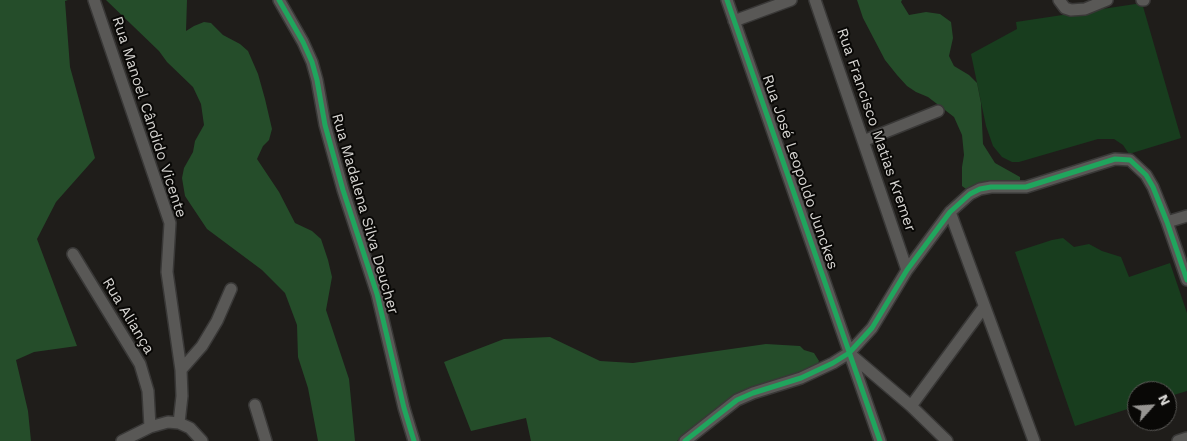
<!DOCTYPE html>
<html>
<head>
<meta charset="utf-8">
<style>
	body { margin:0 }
	#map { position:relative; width:1187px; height:441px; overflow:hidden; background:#1f1d1a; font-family:"Work Sans",sans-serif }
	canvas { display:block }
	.north { position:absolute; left:1127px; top:381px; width:50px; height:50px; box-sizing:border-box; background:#090806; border:1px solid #5b5a57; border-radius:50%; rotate:64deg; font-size:14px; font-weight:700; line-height:20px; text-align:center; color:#d6d4d1 }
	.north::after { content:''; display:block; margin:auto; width:18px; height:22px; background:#969491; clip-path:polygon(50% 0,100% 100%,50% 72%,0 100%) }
</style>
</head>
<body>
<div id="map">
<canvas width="1187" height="441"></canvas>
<div class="north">N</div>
</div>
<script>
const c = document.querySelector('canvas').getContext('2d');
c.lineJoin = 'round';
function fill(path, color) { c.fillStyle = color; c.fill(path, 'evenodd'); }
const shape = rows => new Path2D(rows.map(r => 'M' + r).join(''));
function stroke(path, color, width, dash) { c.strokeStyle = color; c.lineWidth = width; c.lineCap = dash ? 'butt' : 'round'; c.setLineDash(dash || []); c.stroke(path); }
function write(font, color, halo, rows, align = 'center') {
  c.font = font + ' "Work Sans",sans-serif'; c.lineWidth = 4; c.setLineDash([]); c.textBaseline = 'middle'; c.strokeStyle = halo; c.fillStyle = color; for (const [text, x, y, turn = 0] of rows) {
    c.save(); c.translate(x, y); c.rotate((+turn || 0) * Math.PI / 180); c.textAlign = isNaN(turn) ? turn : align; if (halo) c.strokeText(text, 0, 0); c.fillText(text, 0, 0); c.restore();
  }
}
fill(shape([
	[1142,3,1181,138,1129,154,1123,145,1114,139,1098,139,1019,162,1012,162,1002,157,993,146,986,126,971,54,1017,29,1016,22],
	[1063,238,1074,247,1089,244,1102,251,1121,257,1129,277,1170,263,1187,313,1187,391,1167,397,1167,391,1137,391,1137,406,1075,426,1015,252,1052,240]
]), '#183d1e');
fill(shape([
	[0,0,68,0,65,1,70,67,95,158,56,202,37,239,77,346,34,352,16,360,28,411,31,441,0,441],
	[106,0,187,0,186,31,194,26,204,22,211,23,223,35,240,44,248,51,258,74,265,99,272,129,269,140,263,146,257,159,279,192,295,223,312,231,321,239,328,260,332,277,326,310,349,379,355,441,318,441,308,388,298,357,297,325,285,293,262,270,207,229,185,196,182,178,184,168,193,152,195,141,204,125,201,104,193,87,167,62,159,51],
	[857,0,902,0,901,2,909,15,926,12,940,14,951,22,953,38,949,56,954,66,969,75,977,83,981,103,983,144,995,163,1020,177,1020,182,975,185,966,189,962,186,962,167,964,155,962,135,954,117,928,97,916,92,907,86,897,75,885,60,863,18],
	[550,337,600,361,633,363,766,344,800,346,804,350,814,353,819,361,817,365,799,373,735,396,677,441,531,441,526,418,471,431,444,362,504,339]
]), '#254d2a');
const minor = shape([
	[94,0,170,223,167,272,181,370,182,396,179,423],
	[279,0,303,42,312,62,317,80,325,125,343,190,377,294,404,408,414,441],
	[727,0,880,441],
	[815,0,907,270],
	[1059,0,1065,8,1071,10,1085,9,1107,0],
	[1142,0,1144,0],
	[734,21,791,0],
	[863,141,938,111],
	[950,212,1034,441],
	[1167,222,1187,216],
	[73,254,140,364,148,391,150,427],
	[850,354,911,406,947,441],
	[181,370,202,346,217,321,231,289],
	[255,405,266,441],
	[911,406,984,307],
	[122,441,150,427,168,422,179,423,190,428,202,441],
	[685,441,737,400,753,393,801,378,833,363,849,353,872,328,907,270,950,212,970,194,980,189,991,187,1026,187,1115,159,1130,160,1146,175,1153,187,1167,222,1187,280],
	[1178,441,1187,438]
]);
stroke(minor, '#393837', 14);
stroke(minor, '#595856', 11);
stroke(shape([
	[279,0,303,42,312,62,317,80,325,125,343,190,377,294,404,408,414,441],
	[727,0,880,441],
	[685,441,737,400,753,393,801,378,833,363,849,353,872,328,907,270,950,212,970,194,980,189,991,187,1026,187,1115,159,1130,160,1146,175,1153,187,1167,222,1187,280]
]), '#20a55d', 5);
write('15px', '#d6d4d1', '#090806', [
	["Rua Manoel Cândido Vicente",149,117,72],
	["Rua Francisco Matias Kremer",876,130,71],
	["Rua José Leopoldo Junckes",800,172,71],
	["Rua Madalena Silva Deucher",365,214,74],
	["Rua Aliança",128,316,59]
]);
</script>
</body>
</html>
